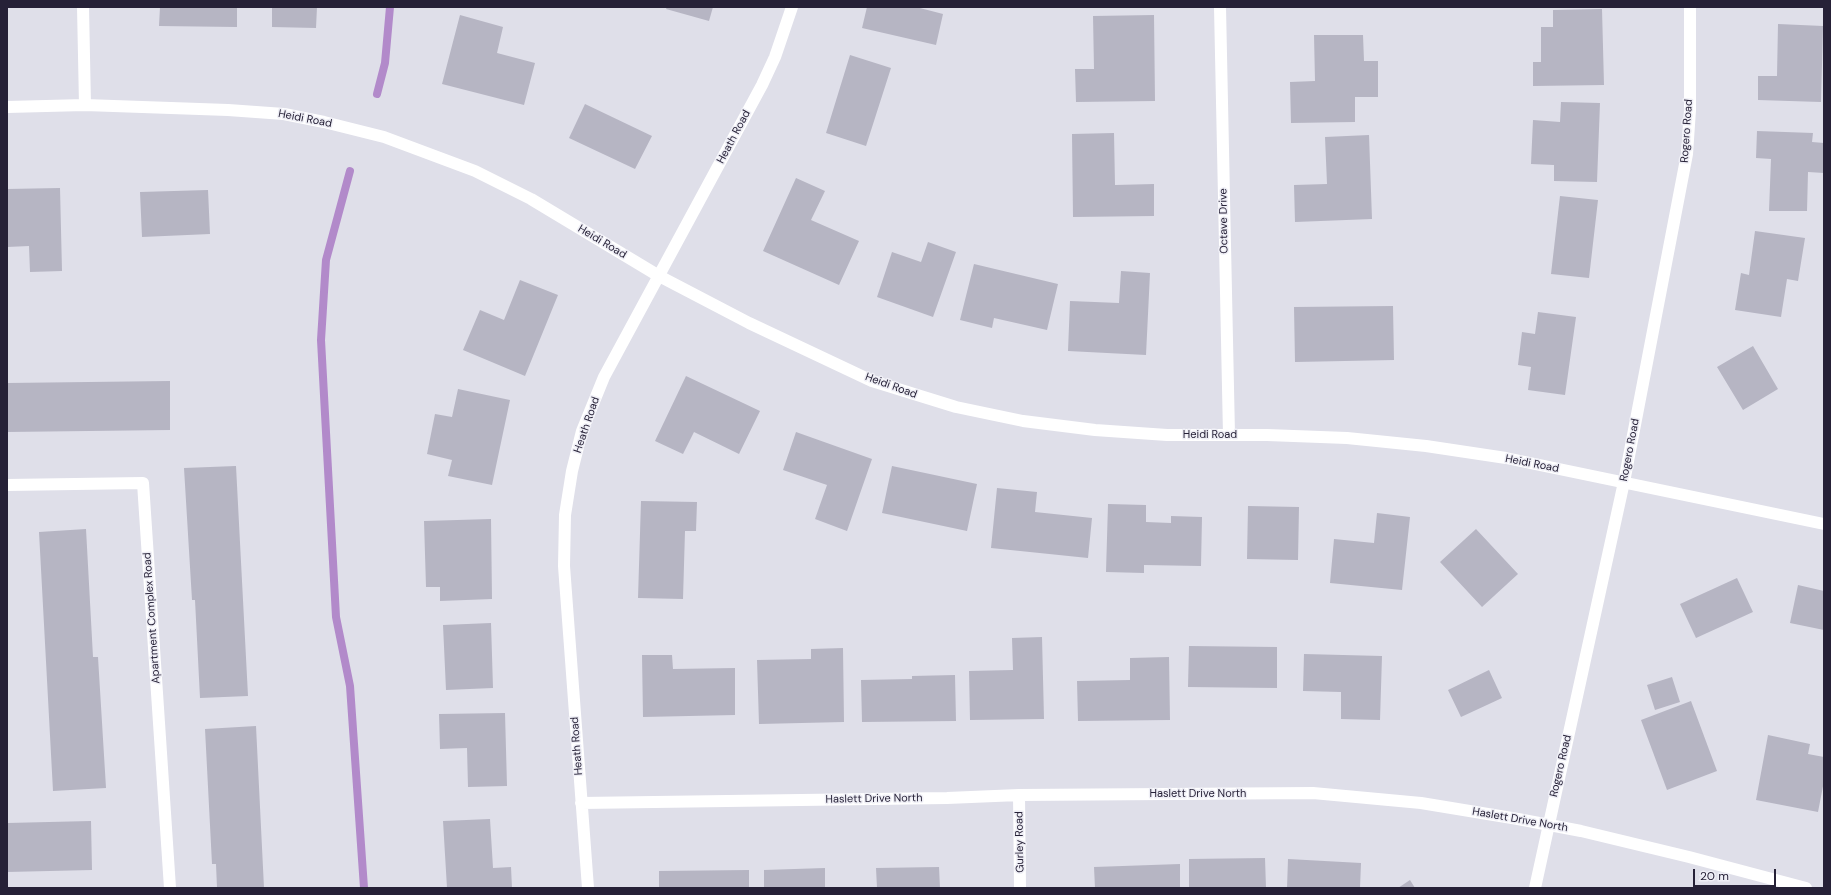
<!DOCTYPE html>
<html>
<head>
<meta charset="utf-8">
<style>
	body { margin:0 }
	#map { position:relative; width:1831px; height:895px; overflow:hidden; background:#dfdfe9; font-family:"DM Sans",sans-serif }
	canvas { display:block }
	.frame { position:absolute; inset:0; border:8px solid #262137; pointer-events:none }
	.scale { position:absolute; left:1693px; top:869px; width:83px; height:18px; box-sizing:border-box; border:2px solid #262137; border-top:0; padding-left:5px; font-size:12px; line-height:14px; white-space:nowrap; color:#262137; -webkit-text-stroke:3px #efeff6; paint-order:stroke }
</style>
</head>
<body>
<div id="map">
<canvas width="1831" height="895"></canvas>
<div class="frame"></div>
<div class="scale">20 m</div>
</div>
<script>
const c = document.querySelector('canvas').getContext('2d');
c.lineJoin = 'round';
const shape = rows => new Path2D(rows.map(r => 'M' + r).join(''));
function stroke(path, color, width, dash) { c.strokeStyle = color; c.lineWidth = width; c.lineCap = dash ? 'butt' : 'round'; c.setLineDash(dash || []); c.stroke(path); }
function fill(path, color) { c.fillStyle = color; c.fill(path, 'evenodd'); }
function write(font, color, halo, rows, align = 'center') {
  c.font = font + ' "DM Sans",sans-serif'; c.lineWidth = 3; c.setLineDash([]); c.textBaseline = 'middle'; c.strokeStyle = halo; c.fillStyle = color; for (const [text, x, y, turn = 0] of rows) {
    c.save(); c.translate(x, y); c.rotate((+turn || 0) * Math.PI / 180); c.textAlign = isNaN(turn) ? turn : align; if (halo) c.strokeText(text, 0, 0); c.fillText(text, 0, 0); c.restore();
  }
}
stroke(shape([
	[377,94,385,63,390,7],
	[350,171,326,260,321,340,336,617,350,686,364,888]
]), '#b28aca', 8);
fill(shape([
	[160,7,237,7,237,27,159,26],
	[272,7,317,7,316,28,272,27],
	[667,7,713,7,709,21,666,9],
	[867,7,916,7,943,14,936,45,862,28],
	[1602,9,1604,85,1533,86,1533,62,1541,62,1541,27,1553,27,1553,10],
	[460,15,503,27,497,53,535,63,524,105,442,84],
	[1154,15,1155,101,1076,102,1075,69,1094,69,1093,16],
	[1778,24,1823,26,1821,102,1758,100,1758,76,1777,76],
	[1314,35,1363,35,1364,61,1378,61,1378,97,1355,97,1355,122,1291,123,1290,82,1315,81],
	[850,55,891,68,866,146,826,133],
	[1561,102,1600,103,1597,182,1554,181,1554,165,1531,164,1533,120,1560,122],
	[585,104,652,136,635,169,569,138],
	[1757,131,1813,133,1812,142,1824,143,1824,173,1808,172,1807,211,1769,211,1771,159,1756,158],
	[1114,133,1115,185,1154,184,1154,216,1073,217,1072,134],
	[1369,135,1372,219,1295,222,1294,185,1327,184,1325,137],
	[796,178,825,191,811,220,859,241,839,285,763,251],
	[60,188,62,271,30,272,29,246,7,247,7,189],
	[208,190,210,234,142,237,140,192],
	[1560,196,1598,200,1589,278,1551,274],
	[1755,231,1805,238,1798,281,1787,279,1781,317,1735,310,1741,273,1749,275],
	[928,242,956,252,933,317,877,297,892,252,921,262],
	[974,264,1058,284,1047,330,994,318,992,328,960,320],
	[1121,271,1150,273,1146,355,1068,351,1070,301,1119,303],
	[520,280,558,295,525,376,463,350,480,310,504,320],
	[1393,306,1394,360,1295,362,1294,307],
	[1538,312,1576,317,1565,395,1528,390,1531,367,1518,365,1522,332,1535,334],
	[1753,346,1778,389,1743,410,1717,367],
	[686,376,760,411,739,454,694,432,683,454,655,441],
	[170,381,170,430,7,432,7,383],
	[458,389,510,400,492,485,448,476,452,460,427,454,435,414,452,417],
	[796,432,872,459,847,531,815,519,827,485,783,470],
	[236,466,248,696,200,698,195,600,192,600,184,468],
	[892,466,977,484,967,531,882,513],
	[997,488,1037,492,1035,512,1092,518,1088,558,991,548],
	[641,501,697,502,696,531,685,531,683,599,638,598],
	[1108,504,1146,505,1146,522,1171,523,1171,516,1202,517,1201,566,1144,565,1144,573,1106,572],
	[1248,506,1299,507,1298,560,1247,559],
	[1377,513,1410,517,1402,590,1330,583,1334,539,1374,543],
	[491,519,492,599,440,601,440,587,426,587,424,521],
	[86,529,93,657,98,657,106,788,53,791,39,532],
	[1476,529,1518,574,1482,607,1440,562],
	[1737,578,1753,612,1696,638,1680,604],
	[1798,585,1824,591,1824,630,1790,623],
	[491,623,493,688,446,690,443,625],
	[1042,637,1044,719,970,720,969,671,1013,670,1012,638],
	[1189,646,1277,647,1277,688,1188,687],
	[843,648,844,722,759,724,757,660,811,659,811,649],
	[1304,654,1382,656,1380,720,1341,719,1341,692,1303,691],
	[642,655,672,655,673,669,735,668,735,715,643,717],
	[1169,657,1170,720,1078,721,1077,681,1130,680,1130,658],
	[1489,670,1502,698,1461,717,1448,690],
	[955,675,956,721,862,722,861,680,912,679,912,676],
	[1672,677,1680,702,1655,710,1647,685],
	[1691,701,1717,771,1667,790,1641,720],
	[505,713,507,786,468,787,467,748,440,749,439,714],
	[256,726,264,888,217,888,216,864,212,864,205,729],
	[1768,735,1810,744,1808,754,1824,757,1824,781,1818,812,1756,800],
	[490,819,493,868,511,867,512,888,447,888,443,821],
	[91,821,92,870,7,872,7,823],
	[1265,858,1266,888,1189,888,1189,859],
	[1288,859,1361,863,1360,888,1287,888],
	[1180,864,1180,888,1095,888,1094,867],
	[939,867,940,888,877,888,876,868],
	[825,868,825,888,764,888,764,870],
	[749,870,749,888,659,888,659,871],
	[1410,880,1415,888,1398,888]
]), '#b6b5c3');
stroke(shape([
	[83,7,85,105],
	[1220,7,1229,435],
	[7,107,85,105,228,110,284,114,324,122,384,137,475,171,531,199,659,276,749,323,872,381,956,407,1023,421,1095,430,1167,435,1267,435,1347,438,1426,446,1506,458,1824,524],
	[7,485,143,483,170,888],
	[1019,795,1020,888],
	[581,803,947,798,1019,795,1313,793,1421,803,1518,819,1581,831,1689,857,1806,888],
	[588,888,564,566,565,515,572,471,582,431,604,377,762,85,775,57,792,7],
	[1535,888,1624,482,1687,154,1690,110,1690,7]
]), '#fff', 12);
write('11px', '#262137', '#efeff6', [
	["Heidi Road",305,119,11],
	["Rogero Road",1687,131,-86],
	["Heath Road",734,137,-62],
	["Octave Drive",1224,221,-91],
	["Heidi Road",602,242,31],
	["Heidi Road",891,386,20],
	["Heath Road",587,425,-71],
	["Heidi Road",1210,435],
	["Rogero Road",1630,450,-79],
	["Heidi Road",1532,464,11],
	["Apartment Complex Road",152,618,-94],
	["Heath Road",577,746,-94],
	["Rogero Road",1561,766,-77],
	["Haslett Drive North",1198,794],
	["Haslett Drive North",874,799,-1],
	["Haslett Drive North",1520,820,10],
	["Gurley Road",1020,842,-91]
]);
</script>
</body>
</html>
